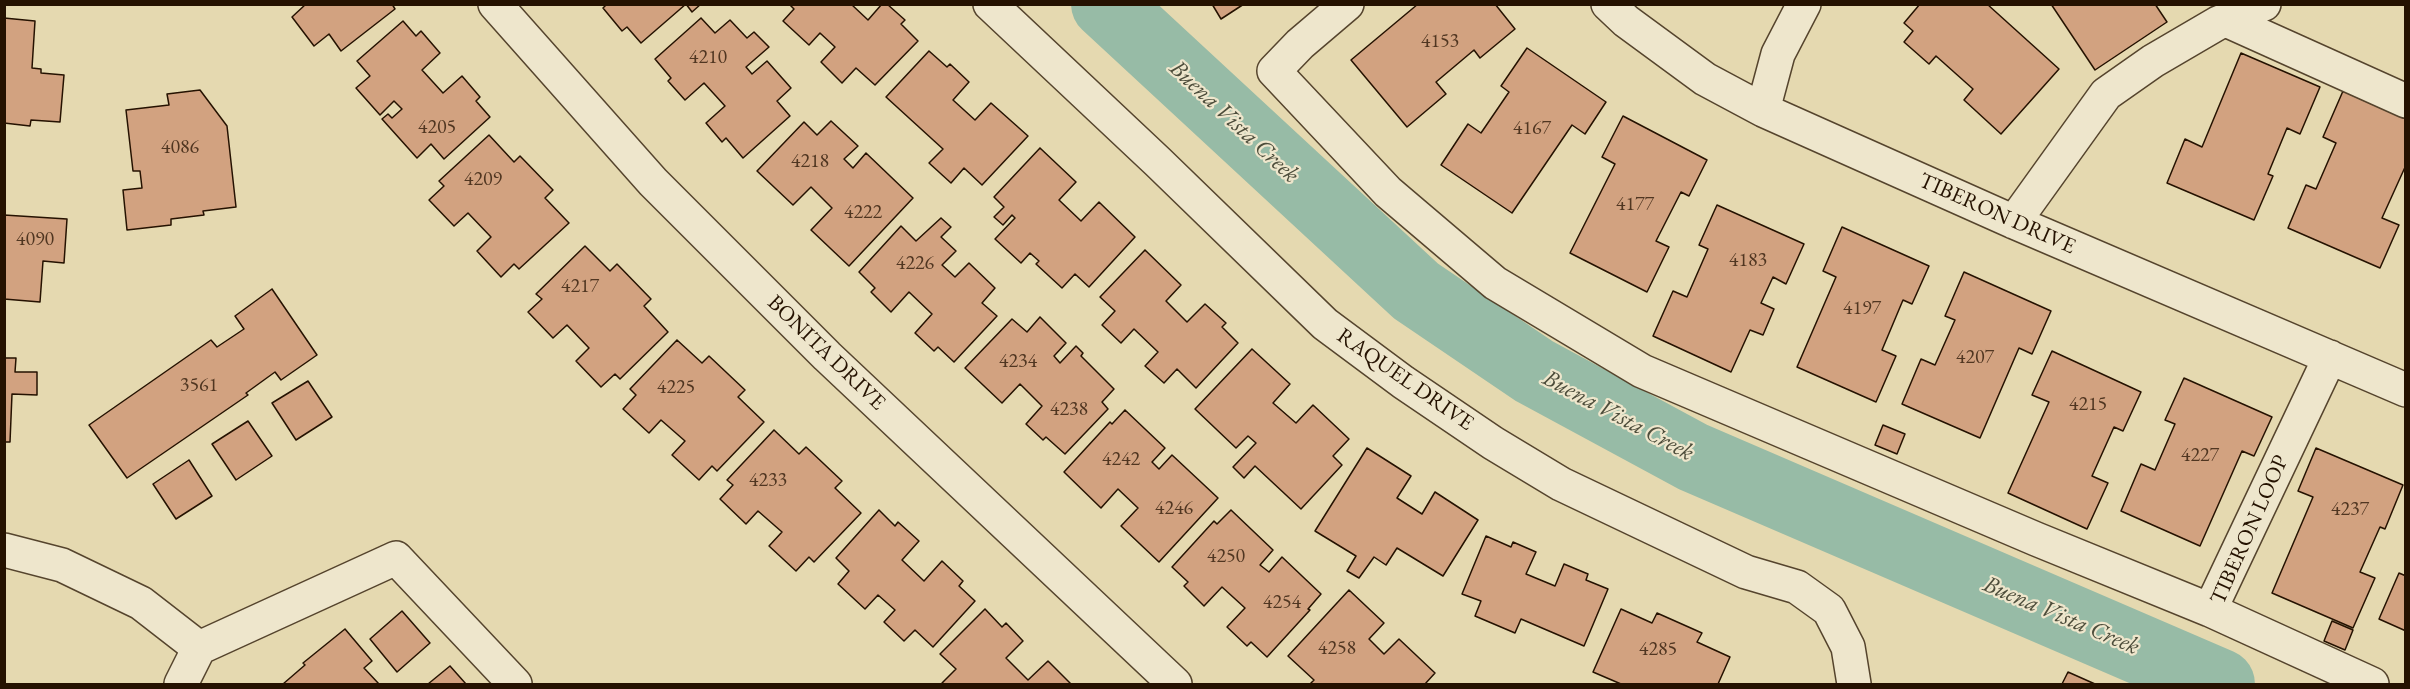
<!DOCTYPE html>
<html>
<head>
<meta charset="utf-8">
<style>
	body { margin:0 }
	#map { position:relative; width:2410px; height:689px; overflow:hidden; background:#e5d9b0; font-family:"EB Garamond",serif }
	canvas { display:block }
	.frame { position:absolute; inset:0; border:6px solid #251201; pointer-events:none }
</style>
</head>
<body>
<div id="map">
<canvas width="2410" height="689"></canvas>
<div class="frame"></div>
</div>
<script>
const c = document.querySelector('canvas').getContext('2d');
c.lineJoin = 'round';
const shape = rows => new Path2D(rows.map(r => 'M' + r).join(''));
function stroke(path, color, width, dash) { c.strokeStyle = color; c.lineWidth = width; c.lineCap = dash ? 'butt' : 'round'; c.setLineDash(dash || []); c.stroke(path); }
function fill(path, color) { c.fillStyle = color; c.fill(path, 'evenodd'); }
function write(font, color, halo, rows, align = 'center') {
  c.font = font + ' "EB Garamond",serif'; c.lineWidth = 4.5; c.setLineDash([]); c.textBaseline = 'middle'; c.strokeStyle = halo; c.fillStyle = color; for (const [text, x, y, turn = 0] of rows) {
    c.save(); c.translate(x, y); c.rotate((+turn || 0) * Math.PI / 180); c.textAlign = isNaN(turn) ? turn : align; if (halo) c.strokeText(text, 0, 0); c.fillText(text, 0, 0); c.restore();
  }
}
stroke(shape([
	[1106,4,1416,291,1534,371,1693,457,2220,684]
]), '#97bba6', 70);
const building = shape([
	[306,4,392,4,395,9,341,51,329,34,314,46,292,17,306,4],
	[607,4,686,4,641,43,627,27,622,31,603,8,607,4],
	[686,4,701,4,692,12,686,4],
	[789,4,851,4,868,20,882,4,887,4,905,20,901,24,918,41,875,85,856,68,842,83,821,62,835,47,820,33,809,45,783,21,794,9,789,4],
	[1212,4,1244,4,1221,19,1212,4],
	[1418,4,1495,4,1515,29,1480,58,1474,50,1436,82,1446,94,1407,127,1351,60,1418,4],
	[1920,4,1987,4,2059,69,2001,134,1964,100,1973,89,1936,56,1929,64,1904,42,1913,31,1904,23,1920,4],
	[2051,4,2155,4,2167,22,2095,70,2051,4],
	[4,18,35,21,32,68,41,69,41,73,64,75,60,122,31,120,30,126,4,123,4,18],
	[701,18,715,33,730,20,747,38,754,32,769,47,746,67,752,74,767,61,791,88,777,101,790,116,743,158,726,138,722,142,706,123,725,106,704,83,685,100,668,81,671,78,655,59,701,18],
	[403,21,416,36,421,31,440,53,422,70,443,93,462,76,480,97,476,101,490,117,444,159,431,144,417,158,382,119,388,114,392,118,402,109,394,101,380,115,356,88,370,76,357,61,403,21],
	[1527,48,1606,102,1585,134,1572,125,1512,213,1441,165,1468,124,1481,133,1509,92,1501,86,1527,48],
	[929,51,947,67,950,64,969,82,953,100,975,120,991,103,1028,136,982,185,964,168,951,183,929,163,943,149,886,97,929,51],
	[2241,53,2320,87,2300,134,2287,128,2268,174,2273,176,2254,220,2167,183,2185,139,2202,147,2241,53],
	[200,90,227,126,236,207,203,211,204,215,171,219,171,225,127,230,123,190,142,188,140,171,133,171,126,110,169,105,167,94,200,90],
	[2343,91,2406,119,2406,165,2382,218,2399,225,2380,268,2288,228,2306,185,2316,189,2336,143,2323,137,2343,91],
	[1623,116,1707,160,1689,196,1681,192,1656,241,1669,247,1647,292,1570,253,1615,164,1602,157,1623,116],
	[831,121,858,146,844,159,853,168,866,153,913,198,849,266,811,230,832,208,811,187,793,205,757,171,804,122,817,135,831,121],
	[489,135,514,162,520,156,553,190,545,198,569,223,519,269,514,264,501,277,477,251,491,237,468,213,454,226,429,200,444,186,439,181,489,135],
	[1040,148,1076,182,1059,200,1081,221,1099,202,1135,237,1089,287,1075,274,1062,288,1036,264,1039,261,1030,253,1021,263,995,239,1015,218,1012,215,1003,225,994,217,1004,207,994,197,1040,148],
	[1717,205,1804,244,1786,284,1773,277,1761,303,1774,309,1763,335,1750,330,1731,372,1653,336,1673,291,1687,297,1708,249,1699,245,1717,205],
	[4,215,67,219,64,263,43,261,40,302,4,299,4,215],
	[941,218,951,227,941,237,956,251,942,265,955,277,969,263,995,288,982,303,997,316,954,362,938,347,934,351,915,333,932,314,909,292,891,312,871,292,875,288,859,272,901,226,916,241,941,218],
	[1842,227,1929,266,1912,304,1903,300,1882,350,1896,356,1876,402,1797,367,1836,277,1823,271,1842,227],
	[585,246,610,271,617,264,651,299,644,306,668,332,620,379,615,374,601,387,576,361,589,348,567,325,553,338,528,312,542,299,536,294,585,246],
	[1145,250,1181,285,1166,301,1187,322,1205,304,1226,323,1222,327,1238,343,1196,388,1177,369,1164,383,1145,366,1158,352,1134,329,1121,343,1102,325,1115,311,1100,297,1145,250],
	[1964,272,2051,311,2032,354,2019,348,1980,438,1902,404,1921,359,1935,365,1955,320,1945,316,1964,272],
	[272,289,317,355,281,380,275,372,246,393,248,395,127,478,89,425,211,340,217,347,244,329,235,316,272,289],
	[1040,317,1066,343,1054,356,1060,363,1076,346,1083,353,1081,356,1114,389,1102,402,1108,409,1065,454,1046,437,1043,440,1026,424,1042,406,1020,384,1002,403,965,368,1012,319,1027,332,1040,317],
	[677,340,702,363,709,356,745,390,738,397,764,422,717,471,712,466,699,480,672,455,685,441,661,420,649,433,623,409,636,395,630,389,677,340],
	[1252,349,1290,384,1273,403,1296,423,1313,405,1349,439,1333,456,1342,465,1301,509,1255,466,1244,478,1233,467,1256,443,1248,436,1236,448,1195,409,1252,349],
	[2052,351,2141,392,2123,431,2114,427,2092,476,2108,483,2087,529,2008,493,2049,402,2032,395,2052,351],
	[4,358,16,358,15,372,37,372,37,395,12,394,10,442,4,442,4,358],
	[2184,378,2272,417,2254,456,2242,451,2200,546,2121,511,2141,464,2155,470,2175,424,2165,420,2184,378],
	[308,381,332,417,296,440,272,403,308,381],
	[1125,410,1165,448,1152,462,1159,469,1172,455,1218,498,1159,562,1121,526,1138,508,1118,489,1101,508,1064,472,1110,422,1112,424,1125,410],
	[248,421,272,456,236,480,212,444,248,421],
	[1883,425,1905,434,1897,454,1875,445,1883,425],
	[774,430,799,454,806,447,842,481,835,488,861,513,814,562,809,557,796,571,769,546,782,532,758,511,746,524,720,499,733,485,727,480,774,430],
	[1367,448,1411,476,1397,498,1422,514,1435,492,1478,520,1443,576,1397,548,1386,565,1374,557,1359,578,1347,571,1356,556,1315,531,1367,448],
	[2316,448,2403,485,2385,529,2380,527,2360,572,2375,578,2353,628,2272,593,2313,497,2298,491,2316,448],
	[189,460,212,496,176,519,153,484,189,460],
	[879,510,895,526,898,522,919,541,902,560,924,581,942,561,963,581,959,586,975,601,933,647,915,630,904,641,884,622,895,610,878,595,865,609,838,584,849,571,836,558,879,510],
	[1231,510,1273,550,1260,565,1269,572,1282,557,1321,594,1308,609,1310,610,1267,657,1251,642,1247,646,1227,627,1245,608,1222,587,1204,606,1184,586,1188,582,1172,567,1214,521,1217,524,1231,510],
	[1486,536,1511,547,1513,542,1536,552,1526,574,1555,586,1564,564,1588,574,1586,580,1608,589,1584,646,1521,619,1515,633,1475,616,1481,601,1462,594,1486,536],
	[2399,573,2406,576,2406,631,2379,619,2399,573],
	[1349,590,1384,623,1369,639,1384,654,1399,639,1435,673,1425,684,1310,684,1314,680,1288,656,1349,590],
	[985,609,1002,627,1006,623,1023,641,1006,658,1028,680,1048,661,1071,684,944,684,942,683,956,669,940,654,985,609],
	[1621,609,1652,623,1657,613,1702,633,1697,642,1730,657,1718,684,1621,684,1593,672,1621,609],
	[402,611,430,643,397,672,370,639,402,611],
	[2332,621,2353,630,2345,650,2324,641,2332,621],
	[345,629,372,661,364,668,379,684,283,684,305,665,303,663,345,629],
	[450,666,466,684,428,684,450,666],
	[2068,672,2095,684,2062,684,2068,672]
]);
fill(building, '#d2a280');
stroke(building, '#251201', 1.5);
const street = shape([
	[495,4,653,182,827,356,1175,684],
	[990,4,1158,162,1325,324,1403,382,1493,443,1561,484,1746,572,1797,587,1829,610,1848,647,1854,684],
	[1347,4,1300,44,1274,71,1388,192,1495,283,1642,371,2036,539,2210,610,2372,684],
	[1608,4,1626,21,1705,79,1763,110,2014,222,2406,390],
	[2226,20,2406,101],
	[1763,110,1778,54,1804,4],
	[2014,222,2106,94,2153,61,2218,23,2264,4],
	[4,550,62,565,141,603,199,648],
	[2210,610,2330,357],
	[199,648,396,558,515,684],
	[181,684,199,648]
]);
stroke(street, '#55442d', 36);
stroke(street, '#eee6cc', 33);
write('20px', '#503621', null, [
	["4153",1440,42],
	["4210",708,58],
	["4205",437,128],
	["4167",1532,129],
	["4086",180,148],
	["4218",810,162],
	["4209",483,180],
	["4177",1635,205],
	["4222",863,213],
	["4090",35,240],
	["4183",1748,261],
	["4226",915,264],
	["4217",580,287],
	["4197",1862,309],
	["4207",1975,358],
	["4234",1018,362],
	["3561",199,386],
	["4225",676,388],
	["4215",2088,405],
	["4238",1069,410],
	["4227",2200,456],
	["4242",1121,460],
	["4233",768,481],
	["4246",1174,509],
	["4237",2350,510],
	["4250",1226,557],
	["4254",1282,603],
	["4258",1337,649],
	["4285",1658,650]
]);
write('22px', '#251201', '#eee6cc', [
	["TIBERON DRIVE",1997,214,24],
	["BONITA DRIVE",826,353,44],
	["RAQUEL DRIVE",1405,380,35],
	["TIBERON LOOP",2250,530,-66]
]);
write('italic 24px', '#4d4d3b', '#eee6cc', [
	["Buena Vista Creek",1234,122,43],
	["Buena Vista Creek",1618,416,28],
	["Buena Vista Creek",2061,616,23]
]);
</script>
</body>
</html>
